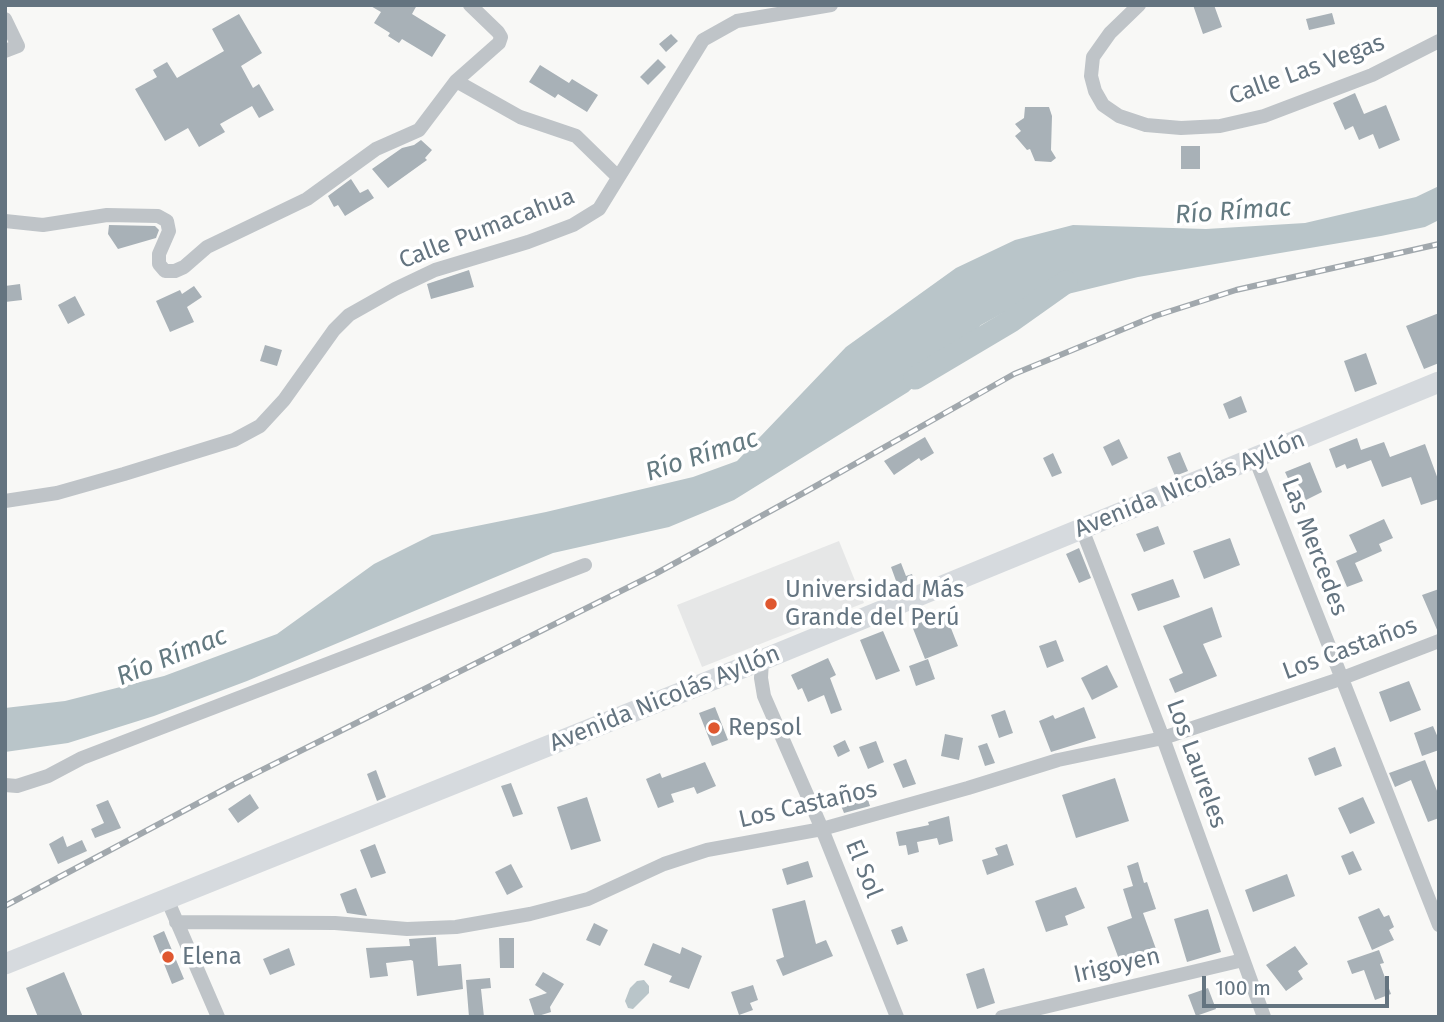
<!DOCTYPE html>
<html>
<head>
<meta charset="utf-8">
<style>
	body { margin:0 }
	#map { position:relative; width:1444px; height:1022px; overflow:hidden; background:#f8f8f6; font-family:"Fira Sans",sans-serif }
	canvas { display:block }
	.frame { position:absolute; inset:0; border:7px solid #647480; pointer-events:none }
	.scale { position:absolute; left:1202px; top:976px; width:187px; height:32px; box-sizing:border-box; border:4px solid #647480; border-top:0; padding-left:9px; font-size:21px; line-height:24px; white-space:nowrap; color:#647480; -webkit-text-stroke:5px #fff; paint-order:stroke }
</style>
</head>
<body>
<div id="map">
<canvas width="1444" height="1022"></canvas>
<div class="frame"></div>
<div class="scale">100 m</div>
</div>
<script>
const c = document.querySelector('canvas').getContext('2d');
c.lineJoin = 'round';
function fill(path, color) { c.fillStyle = color; c.fill(path, 'evenodd'); }
const shape = rows => new Path2D(rows.map(r => 'M' + r).join(''));
function stroke(path, color, width, dash) { c.strokeStyle = color; c.lineWidth = width; c.lineCap = dash ? 'butt' : 'round'; c.setLineDash(dash || []); c.stroke(path); }
function write(font, color, halo, rows, align = 'center') {
  c.font = font + ' "Fira Sans",sans-serif'; c.lineWidth = 7; c.setLineDash([]); c.textBaseline = 'middle'; c.strokeStyle = halo; c.fillStyle = color; for (const [text, x, y, turn = 0] of rows) {
    c.save(); c.translate(x, y); c.rotate((+turn || 0) * Math.PI / 180); c.textAlign = isNaN(turn) ? turn : align; if (halo) c.strokeText(text, 0, 0); c.fillText(text, 0, 0); c.restore();
  }
}
fill(shape([
	[839,541,864,603,702,667,677,605]
]), '#e6e7e7');
fill(shape([
	[1439,186,1439,220,1425,227,1381,236,1138,277,1014,307,981,325,908,392,734,500,669,527,553,553,247,681,154,716,68,743,5,752,5,708,65,701,164,676,277,634,374,564,432,535,546,512,693,477,737,461,846,347,956,268,1015,240,1073,225,1206,229,1305,223,1416,197],
	[644,980,649,986,649,993,633,1009,628,1008,625,1001,630,988,637,981]
]), '#b9c5c9');
stroke(shape([
	[915,378,1011,321,1066,282]
]), '#b9c5c9', 23);
fill(shape([
	[369,5,417,5,412,14,446,35,432,57,402,39,399,43,388,36,390,33,374,23,381,12],
	[1193,5,1214,5,1222,27,1203,34],
	[1332,13,1335,24,1309,30,1306,19],
	[239,14,262,53,241,66,253,88,259,84,274,110,259,118,252,106,220,124,225,132,199,147,188,128,165,141,135,89,157,77,153,70,167,62,177,78,224,51,212,29],
	[671,34,678,41,666,52,659,44],
	[658,59,666,67,648,85,640,77],
	[540,65,569,83,572,79,598,95,587,112,558,94,555,98,529,82],
	[1355,93,1364,114,1386,105,1400,140,1379,149,1373,134,1359,140,1353,126,1345,130,1333,103],
	[1025,107,1049,107,1052,116,1051,150,1056,158,1051,162,1035,161,1030,149,1027,150,1015,136,1021,131,1015,124,1024,118],
	[421,140,432,150,425,158,427,160,388,188,372,169,402,148,414,145],
	[1181,146,1200,146,1200,169,1181,169],
	[351,179,360,193,368,189,374,198,345,216,338,205,334,207,328,196],
	[109,225,155,226,159,230,156,238,118,249,108,234],
	[469,270,474,287,431,299,427,284],
	[20,284,22,300,5,302,5,286],
	[194,286,202,297,187,307,194,322,170,332,156,301,180,290,182,294],
	[75,296,85,315,68,324,58,305],
	[1439,313,1439,363,1424,369,1406,326],
	[265,345,282,350,277,366,260,361],
	[1366,353,1377,384,1355,392,1344,361],
	[1241,396,1247,412,1229,419,1223,404],
	[925,437,934,453,921,461,919,458,894,475,884,461],
	[1357,438,1361,450,1384,442,1390,457,1425,444,1439,482,1439,499,1421,505,1411,477,1382,487,1371,460,1347,469,1345,464,1336,468,1329,449],
	[1119,439,1128,458,1112,466,1103,447],
	[1180,452,1188,471,1175,476,1167,457],
	[1053,453,1062,473,1052,477,1043,458],
	[1310,462,1322,492,1306,500,1297,482,1291,485,1285,472],
	[1384,519,1393,538,1379,544,1382,551,1355,563,1363,581,1347,587,1336,561,1357,552,1349,535],
	[1158,526,1165,544,1144,552,1136,534],
	[1230,538,1240,565,1204,579,1193,551],
	[1079,548,1091,578,1079,583,1066,554],
	[901,563,906,576,912,574,915,583,899,589,891,567],
	[1173,579,1180,597,1138,611,1131,594],
	[1439,589,1439,632,1438,632,1422,595],
	[1212,607,1222,637,1203,644,1217,676,1175,693,1169,679,1183,673,1163,626],
	[945,613,958,646,925,659,912,626],
	[883,631,900,671,876,680,860,640],
	[1056,640,1064,661,1047,668,1039,646],
	[828,658,836,675,830,678,842,710,831,714,824,695,808,702,802,688,798,690,791,675],
	[928,659,935,679,916,686,909,666],
	[1107,665,1118,687,1092,700,1081,678],
	[1409,681,1421,710,1390,722,1379,692],
	[715,707,728,740,712,746,699,713],
	[1084,707,1096,738,1051,752,1039,721,1053,715,1055,719],
	[1005,710,1013,733,999,738,991,715],
	[1433,726,1439,740,1439,750,1422,756,1414,733],
	[945,734,963,738,959,760,941,756],
	[845,740,850,751,838,757,833,746],
	[876,741,884,762,868,769,859,747],
	[987,743,995,763,985,766,978,746],
	[1335,747,1342,766,1315,776,1308,758],
	[906,759,916,784,903,788,893,764],
	[1425,760,1439,796,1439,818,1428,822,1411,780,1395,787,1389,773],
	[705,762,716,786,697,794,694,787,671,794,674,802,658,808,646,779,660,773,662,778],
	[376,770,386,797,377,801,367,774],
	[1115,778,1129,821,1076,838,1062,795],
	[511,783,523,814,513,817,501,786],
	[250,794,259,808,238,823,228,809],
	[866,794,870,806,844,813,840,803],
	[587,797,601,841,571,850,557,807],
	[1363,797,1375,823,1350,834,1338,808],
	[108,800,121,828,95,838,91,829,104,823,96,805],
	[949,816,953,841,939,845,937,838,917,842,919,852,908,855,906,845,899,846,896,832,929,825,928,822],
	[63,836,67,847,82,840,87,851,58,864,49,844],
	[375,844,386,873,371,878,360,850],
	[1007,844,1014,865,987,875,982,860,998,855,995,848],
	[1353,851,1362,870,1349,875,1341,856],
	[808,861,813,877,787,885,782,869],
	[1138,862,1144,883,1147,882,1156,909,1143,913,1156,949,1120,962,1107,927,1132,918,1123,889,1133,886,1127,866],
	[511,864,523,887,507,895,495,872],
	[1287,874,1295,896,1253,912,1245,890],
	[1076,887,1085,908,1065,916,1068,925,1046,932,1035,901],
	[356,888,367,916,347,913,340,894],
	[805,900,816,944,826,940,833,956,783,976,776,960,784,957,772,909],
	[1379,908,1384,917,1389,915,1394,927,1389,930,1394,940,1372,950,1358,917],
	[1208,909,1221,952,1187,962,1174,919],
	[594,923,608,930,600,946,586,940],
	[902,926,908,941,897,945,891,930],
	[164,931,184,979,172,984,153,936],
	[436,937,438,966,461,964,463,989,417,996,413,961,411,960,386,963,388,976,370,978,366,948,410,946,409,939],
	[499,938,514,938,514,968,500,968],
	[653,943,680,954,682,947,702,956,689,989,669,982,672,976,644,965],
	[1295,946,1308,964,1298,971,1303,979,1286,991,1266,965],
	[289,948,295,965,270,975,263,959],
	[1379,950,1384,963,1380,964,1391,994,1375,1000,1364,970,1352,974,1347,961],
	[984,968,995,1003,977,1009,966,974],
	[64,972,83,1017,38,1017,26,988],
	[543,972,564,984,550,1007,551,1012,535,1017,529,999,547,993,535,985],
	[490,978,491,988,481,989,484,1017,469,1017,466,980],
	[753,985,758,1000,750,1003,753,1010,739,1015,731,992],
	[1208,988,1216,1009,1196,1016,1188,995]
]), '#a8b1b7');
stroke(shape([
	[1139,5,1110,33,1093,57,1091,76,1095,91,1103,105,1119,116,1146,125,1181,128,1220,126,1264,116,1372,75,1439,41],
	[5,19,18,46,5,51],
	[456,81,520,117,576,136,618,177],
	[5,221,43,225,107,215,158,216,167,221,169,231,159,254,159,264,165,271,175,271,184,267,207,247,307,199,376,149,419,130,456,81,499,43,501,37,498,32,470,5],
	[1255,458,1439,925],
	[5,501,57,493,124,474,234,440,260,426,284,400,334,330,349,315,395,289,435,270,528,242,573,225,599,209,703,40,737,21,831,5],
	[1082,529,1163,738,1264,1017],
	[762,660,761,678,764,696,822,829,897,1017],
	[5,785,17,786,48,776,82,758,585,565],
	[167,899,218,1017],
	[176,922,335,923,407,929,456,927,530,914,588,899,664,864,707,850,822,829,968,788,1058,760,1163,738,1340,679,1439,641],
	[1002,1017,1243,960]
]), '#bfc4c8', 14);
stroke(shape([
	[5,964,762,660,1439,382]
]), '#d6dade', 21);
const rail = shape([
	[5,906,236,783,655,574,807,491,1014,374,1155,316,1236,290,1439,244]
]);
stroke(rail, '#a1a8ad', 6);
stroke(rail, '#fff', 3.5, [10]);
for (const [x, y, r, color] of [
	[771,604,7,"#df572f"],
	[714,728,7,"#df572f"],
	[168,957,7,"#df572f"]
]) { const dot = new Path2D(); dot.arc(x, y, r, 0, 2 * Math.PI); c.fillStyle = color; c.fill(dot); stroke(dot, '#fff', 2.5); }
write('24px', '#647480', '#fff', [
	["Calle Las Vegas",1307,70,-20],
	["Calle Pumacahua",487,229,-21],
	["Avenida Nicolás Ayllón",1190,485,-22],
	["Las Mercedes",1314,547,69],
	["Los Castaños",1350,649,-20],
	["Avenida Nicolás Ayllón",665,699,-22],
	["Los Laureles",1196,764,70],
	["Los Castaños",808,805,-13],
	["El Sol",863,869,68],
	["Irigoyen",1117,966,-13]
]);
write('24px', '#647480', '#fff', [
	["Universidad Más",785,590],
	["Grande del Perú",785,618],
	["Repsol",728,728],
	["Elena",182,957]
], 'left');
write('italic 26px', '#647a81', '#fff', [
	["Río Rímac",1233,212,-4],
	["Río Rímac",702,456,-18],
	["Río Rímac",172,657,-22]
]);
</script>
</body>
</html>
